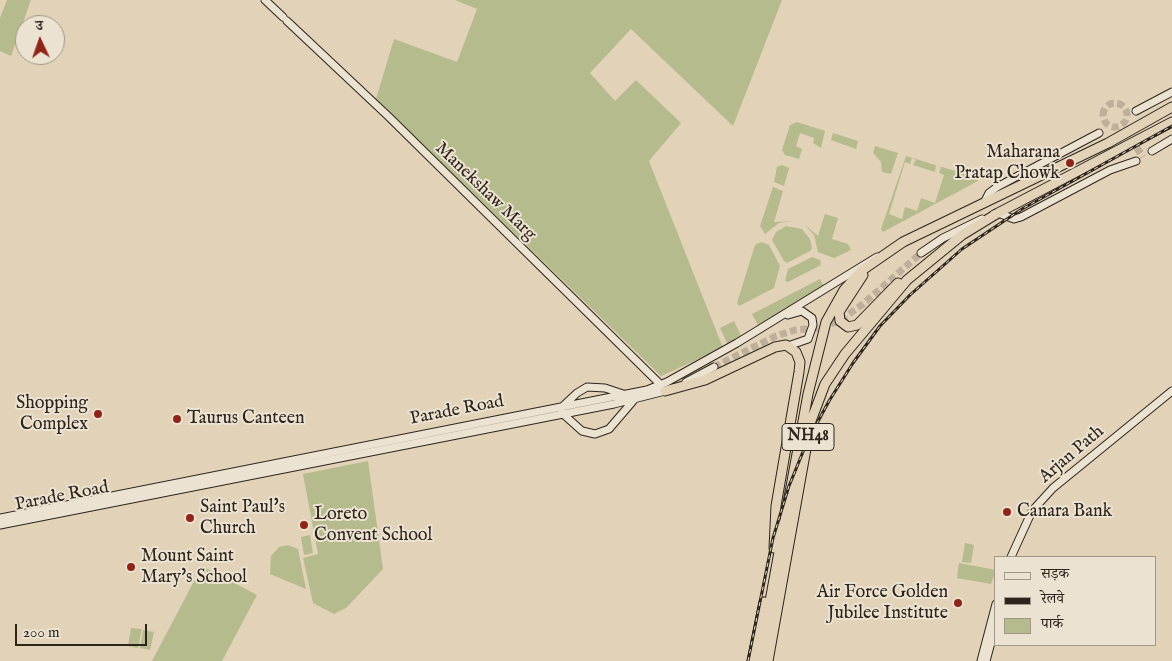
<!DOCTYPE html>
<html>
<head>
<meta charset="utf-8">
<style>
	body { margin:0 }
	#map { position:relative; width:1172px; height:661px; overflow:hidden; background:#e1d2b8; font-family:"IM FELL English","Noto Serif Devanagari",serif }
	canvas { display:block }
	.legend { position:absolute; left:994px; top:556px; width:162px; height:90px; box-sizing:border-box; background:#ece2d1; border:1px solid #a09689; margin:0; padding:6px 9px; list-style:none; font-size:15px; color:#2e241c }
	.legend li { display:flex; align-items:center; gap:10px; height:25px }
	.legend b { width:25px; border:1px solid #a09689 }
	.north { position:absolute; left:15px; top:15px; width:50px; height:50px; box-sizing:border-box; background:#ece2d1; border:1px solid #a09689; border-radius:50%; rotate:357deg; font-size:14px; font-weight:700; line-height:20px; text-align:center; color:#2e241c }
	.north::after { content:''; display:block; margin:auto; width:18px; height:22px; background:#8f2418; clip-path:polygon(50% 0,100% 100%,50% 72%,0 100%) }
	.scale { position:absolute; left:15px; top:624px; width:132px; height:22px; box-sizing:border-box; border:2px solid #2e241c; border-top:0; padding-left:6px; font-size:15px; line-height:18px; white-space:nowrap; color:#2e241c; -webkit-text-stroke:4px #ece2d1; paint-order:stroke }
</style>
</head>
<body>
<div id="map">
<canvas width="1172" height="661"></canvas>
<ul class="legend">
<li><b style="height:6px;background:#ece2d1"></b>सड़क</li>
<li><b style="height:6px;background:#2e241c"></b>रेलवे</li>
<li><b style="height:14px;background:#b6bb8d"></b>पार्क</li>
</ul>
<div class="north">उ</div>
<div class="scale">200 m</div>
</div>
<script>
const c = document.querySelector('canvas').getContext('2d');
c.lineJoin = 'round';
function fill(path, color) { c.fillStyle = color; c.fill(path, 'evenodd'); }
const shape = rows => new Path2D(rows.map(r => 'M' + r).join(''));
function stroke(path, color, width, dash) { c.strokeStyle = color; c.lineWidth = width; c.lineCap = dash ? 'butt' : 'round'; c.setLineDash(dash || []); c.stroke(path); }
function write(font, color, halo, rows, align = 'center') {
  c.font = font + ' "IM FELL English",serif'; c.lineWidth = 4; c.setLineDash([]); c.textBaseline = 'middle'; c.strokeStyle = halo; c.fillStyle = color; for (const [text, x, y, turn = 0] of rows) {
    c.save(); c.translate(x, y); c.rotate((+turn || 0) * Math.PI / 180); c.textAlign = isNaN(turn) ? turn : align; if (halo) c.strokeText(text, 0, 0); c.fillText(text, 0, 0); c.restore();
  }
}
fill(shape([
	[7,0,31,0,11,56,0,51,0,18],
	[455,0,782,0,733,126,631,29,590,73,615,101,636,80,681,123,649,161,723,348,661,376,376,99,394,39,457,62,477,9],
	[797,122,825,131,821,148,813,143,814,138,800,133,796,146,802,149,799,159,785,155,782,150,790,125],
	[833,133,858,141,856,149,831,140],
	[875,146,898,153,891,174,882,172,881,162,873,153],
	[906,156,978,178,978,181,883,232,881,229],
	[912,158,916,160,913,165,935,172,936,165,941,167,939,173,944,175,935,203,921,198,917,211,905,207,902,219,889,214,905,162,910,164],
	[782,165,789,168,784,186,774,182,777,167],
	[773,187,783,191,774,222,793,221,779,223,765,234,760,226],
	[825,214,838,218,832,239,848,244,851,250,834,258,818,252,814,235,804,224,818,236],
	[786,226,802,229,810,239,812,248,810,251,787,263,784,261,772,240,776,232],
	[761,242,769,245,780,266,774,288,739,306,737,303,755,245],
	[812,257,820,260,821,265,788,282,785,281,788,269],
	[820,279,827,292,761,327,758,325,752,314],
	[734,321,741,336,728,345,720,328],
	[368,461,383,569,346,608,334,614,313,603,303,558,318,554,303,474],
	[310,535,313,553,304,555,301,537],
	[965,543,974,545,971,563,962,562],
	[288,545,298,549,306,589,270,574,271,556,279,547],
	[959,563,996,570,991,584,957,578],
	[202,566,257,595,222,661,152,661],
	[131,628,142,629,138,648,128,646],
	[143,630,154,632,150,650,140,648]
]), '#b6bb8d');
stroke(shape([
	'1103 115a12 12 0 1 1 24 0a12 12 0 1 1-24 0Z',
	[1125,130,1143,157],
	[714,367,776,336,795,330,819,328,839,321,863,304,921,253]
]), '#bdaf99', 7, [7, 3.5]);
const secondary = shape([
	[265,0,283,17],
	[287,21,389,117,661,385],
	[1136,111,1172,92],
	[1152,151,1172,139],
	[984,203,989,193,997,187,1099,133],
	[994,214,998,213,1014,219,1021,217,1110,170,1136,161],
	[921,253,943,238,982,219],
	[788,315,802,311,812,318,813,325,808,339,788,346],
	[686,382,714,367],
	[626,395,605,388,587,387,577,393,562,407,562,413,582,431,595,434,609,429,633,401],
	[0,518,647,390,667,382,737,343,877,257],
	[0,525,614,404,669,390],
	[1011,557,1032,511,1053,488,1172,391],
	[981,661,996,604],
	[986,661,996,624]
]);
const highway = shape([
	[863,275,839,312,840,321,848,327,857,325,898,283],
	[665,391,705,380,775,347,786,345,796,352,800,362,799,372,776,506,774,548],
	[752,661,764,602],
	[759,661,808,394,826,322,844,290,861,271,903,242,1108,143,1172,107],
	[768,661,811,421,825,384,845,354,907,280,962,235,998,213,1172,122]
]);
stroke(secondary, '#2e241c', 9);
stroke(highway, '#2e241c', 11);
stroke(secondary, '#ece2d1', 7);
stroke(highway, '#e1d2b8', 9);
const rail = shape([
	[748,661,773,538,789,486,807,442,829,401,853,363,880,326,910,295,962,249,1022,209,1172,126]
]);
stroke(rail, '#2e241c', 3);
stroke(rail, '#ece2d1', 1, [4]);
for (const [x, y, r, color] of [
	[1070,163,5,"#8f2418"],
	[98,414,5,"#8f2418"],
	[177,419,5,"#8f2418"],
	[1007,512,5,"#8f2418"],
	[190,518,5,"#8f2418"],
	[304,525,5,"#8f2418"],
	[131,567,5,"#8f2418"],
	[958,603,5,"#8f2418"]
]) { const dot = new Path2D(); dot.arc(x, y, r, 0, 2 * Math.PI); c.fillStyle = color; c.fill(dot); stroke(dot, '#ece2d1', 2); }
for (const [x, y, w] of [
	[808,437,52]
]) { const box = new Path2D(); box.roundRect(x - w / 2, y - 13.5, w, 27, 4); c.fillStyle = '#ece2d1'; c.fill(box); stroke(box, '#2e241c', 1); }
write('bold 16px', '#2e241c', null, [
	["NH48",808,437]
]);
write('18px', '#2e241c', '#ece2d1', [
	["Maharana",1060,153,"right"],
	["Pratap Chowk",1060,174,"right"],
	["Shopping",88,404,"right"],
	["Complex",88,425,"right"],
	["Taurus Canteen",187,419],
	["Saint Paul's",200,508],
	["Church",200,529],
	["Canara Bank",1017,512],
	["Loreto",314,515],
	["Convent School",314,536],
	["Mount Saint",141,557],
	["Mary's School",141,578],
	["Air Force Golden",948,593,"right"],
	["Jubilee Institute",948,614,"right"]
], 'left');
write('18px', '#2e241c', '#ece2d1', [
	["Manekshaw Marg",485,192,44],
	["Parade Road",457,411,-11],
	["Arjan Path",1072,455,-40],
	["Parade Road",62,497,-11]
]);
</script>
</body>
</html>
